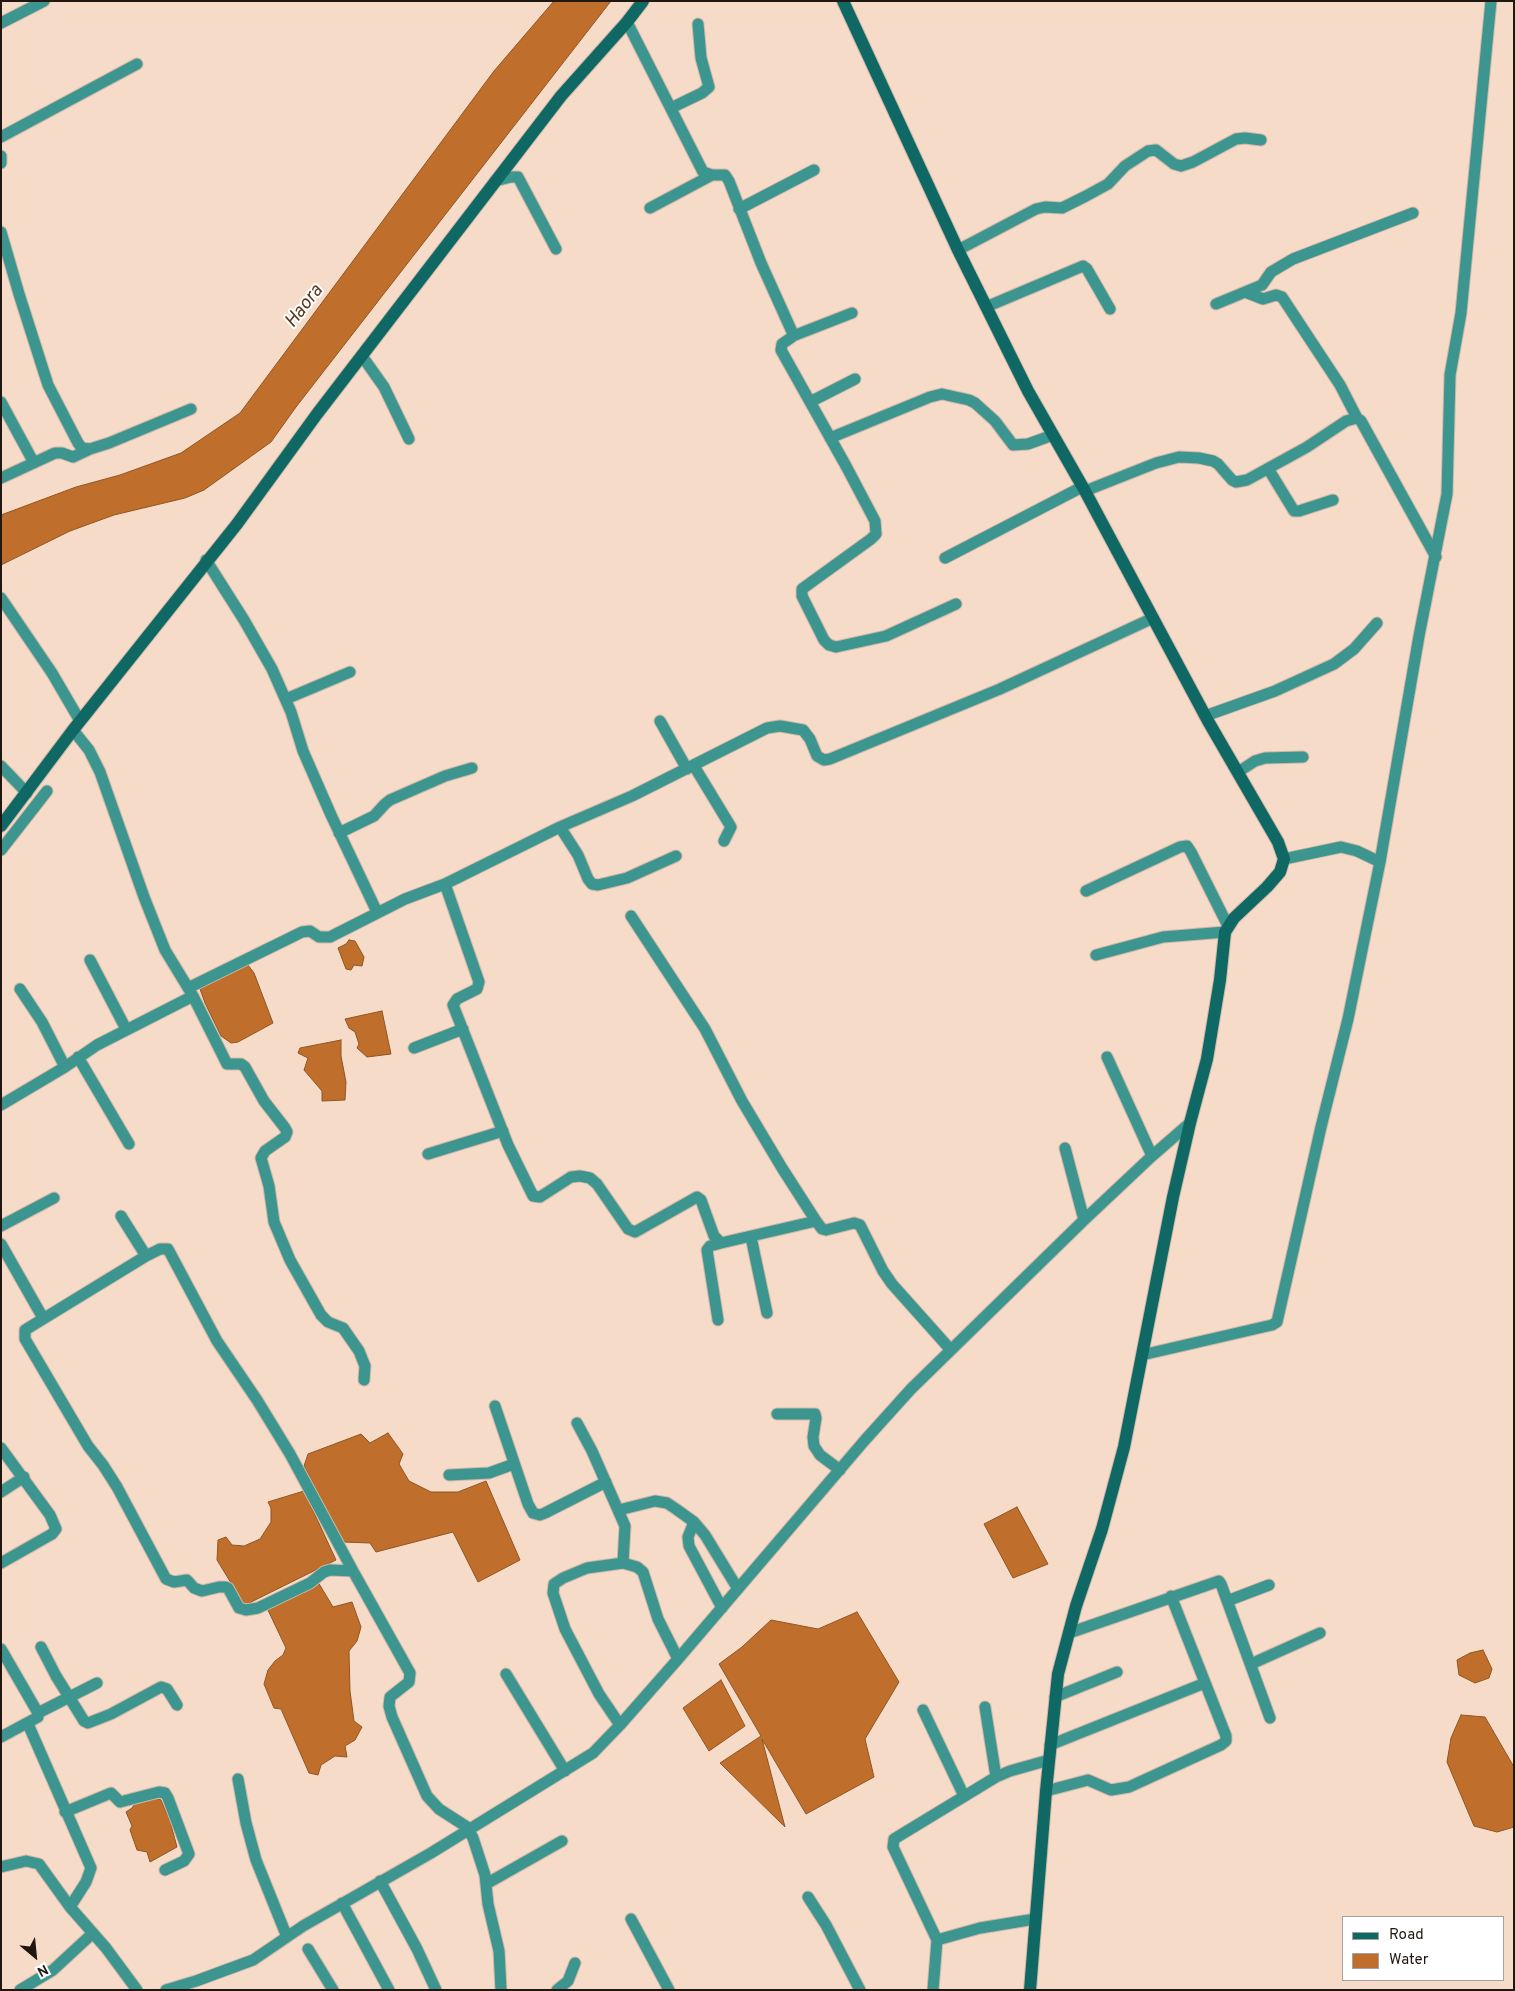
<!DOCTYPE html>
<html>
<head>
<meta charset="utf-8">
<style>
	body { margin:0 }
	#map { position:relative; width:1515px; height:1991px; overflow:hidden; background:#f6dbc9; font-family:Overpass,sans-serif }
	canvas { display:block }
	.frame { position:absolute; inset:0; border:2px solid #201711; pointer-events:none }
	.legend { position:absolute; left:1342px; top:1916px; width:162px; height:65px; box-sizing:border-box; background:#fff; border:1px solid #a6a2a0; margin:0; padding:6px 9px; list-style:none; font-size:15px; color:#201711 }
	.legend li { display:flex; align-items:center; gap:10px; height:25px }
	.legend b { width:25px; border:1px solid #a6a2a0 }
	.north { position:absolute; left:10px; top:1931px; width:50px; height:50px; -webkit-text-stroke:4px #fff; paint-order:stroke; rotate:152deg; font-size:14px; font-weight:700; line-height:20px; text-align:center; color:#201711 }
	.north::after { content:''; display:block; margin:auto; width:18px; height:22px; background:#201711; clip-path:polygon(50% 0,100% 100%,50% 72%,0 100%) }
</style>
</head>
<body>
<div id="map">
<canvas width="1515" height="1991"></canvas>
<div class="frame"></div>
<ul class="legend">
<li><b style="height:6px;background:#0f6863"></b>Road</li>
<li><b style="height:14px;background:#bf6f2b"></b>Water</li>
</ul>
<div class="north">N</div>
</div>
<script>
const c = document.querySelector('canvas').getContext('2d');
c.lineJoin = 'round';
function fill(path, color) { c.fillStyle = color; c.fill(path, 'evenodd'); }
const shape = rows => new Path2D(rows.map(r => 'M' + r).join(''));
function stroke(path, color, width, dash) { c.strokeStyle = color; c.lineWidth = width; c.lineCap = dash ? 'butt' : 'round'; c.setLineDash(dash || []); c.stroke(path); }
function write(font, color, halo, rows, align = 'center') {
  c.font = font + ' Overpass,sans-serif'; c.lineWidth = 4; c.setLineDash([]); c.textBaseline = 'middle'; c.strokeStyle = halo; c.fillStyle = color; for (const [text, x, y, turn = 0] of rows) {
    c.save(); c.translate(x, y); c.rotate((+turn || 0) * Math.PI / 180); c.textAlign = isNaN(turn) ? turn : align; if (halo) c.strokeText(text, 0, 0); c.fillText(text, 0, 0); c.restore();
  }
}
const water = shape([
	[554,1,611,1,296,407,271,442,204,490,185,498,114,515,70,531,1,565,1,515,76,487,120,475,181,453,240,413,494,71,554,1],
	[349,940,355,941,364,957,362,966,354,965,351,970,346,969,338,948,346,944,349,940],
	[248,965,254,973,273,1023,238,1042,231,1043,221,1036,205,1003,200,989,243,966,248,965],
	[382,1011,391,1054,367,1057,357,1048,359,1044,355,1032,349,1028,345,1019,382,1011],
	[341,1040,341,1056,346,1082,345,1100,322,1101,322,1091,304,1070,308,1058,298,1053,300,1048,341,1040],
	[388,1433,403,1454,399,1464,409,1481,431,1492,458,1492,486,1481,520,1560,478,1582,453,1532,376,1552,370,1543,343,1542,304,1466,308,1454,361,1434,370,1443,388,1433],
	[304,1491,336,1560,243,1606,233,1594,231,1583,217,1560,218,1540,226,1537,232,1545,244,1546,260,1539,271,1522,271,1508,268,1502,304,1491],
	[1017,1507,1048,1564,1013,1578,984,1524,1017,1507],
	[318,1582,333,1607,352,1602,361,1627,357,1641,349,1651,350,1691,354,1721,362,1727,355,1740,345,1746,347,1757,335,1756,321,1765,318,1775,309,1773,281,1709,274,1708,264,1684,268,1670,275,1661,283,1655,286,1648,266,1606,318,1582],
	[857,1612,899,1682,865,1739,874,1777,806,1814,762,1739,785,1827,720,1763,761,1736,719,1664,742,1647,771,1620,818,1629,857,1612],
	[1483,1650,1492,1669,1489,1678,1475,1683,1459,1675,1457,1660,1470,1653,1483,1650],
	[721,1680,745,1726,709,1751,683,1708,721,1680],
	[1461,1715,1485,1717,1514,1767,1514,1827,1497,1832,1474,1826,1447,1762,1451,1738,1461,1715],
	[149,1795,161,1800,170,1821,177,1847,150,1862,147,1852,137,1850,130,1830,132,1826,126,1812,132,1808,136,1802,149,1795]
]);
fill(water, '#bf6f2b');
stroke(water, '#8f5523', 1);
const street = shape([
	[627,22,703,172,712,175,725,175,729,181,761,263,793,334,792,337,782,344,781,350,846,466,875,521,876,534,871,539,802,589,802,596,824,640,829,645,836,647,886,636,956,604],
	[1,23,44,1],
	[671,108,702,93,709,87,701,58,698,24],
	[1,137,137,64],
	[1,156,1,163],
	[495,181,511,177,518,177,556,249],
	[650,208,712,175],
	[739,209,814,170],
	[1,232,19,294,48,385,78,443,82,448,90,449,109,443,191,409],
	[958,250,1036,209,1045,207,1062,208,1086,196,1108,184,1125,166,1148,151,1156,150,1174,164,1181,166,1193,162,1236,139,1245,138,1261,140],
	[1245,292,1263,299,1276,295,1282,297,1340,385,1357,418],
	[1216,304,1262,285,1271,272,1293,259,1413,213],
	[986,307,1083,266,1087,269,1110,309],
	[793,336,852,313],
	[362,356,384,387,409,439],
	[1,402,34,463],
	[810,402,855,379],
	[830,438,930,397,942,394,969,400,975,403,995,421,1013,445,1028,444,1053,435],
	[1269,470,1294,511,1299,511,1333,500],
	[1,478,55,453,62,453,73,457,90,449],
	[1085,491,1156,463,1179,457,1199,458,1213,461,1218,464,1232,480,1236,482,1247,480,1307,447,1346,421,1357,418,1361,421,1436,557],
	[945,558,1082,487],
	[206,560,244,620,272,669,291,712,303,751,331,815,377,912],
	[1,598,52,673,80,721],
	[286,699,350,672],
	[1205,716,1275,691,1334,664,1354,649,1377,623],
	[660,721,687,769],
	[73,730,89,750,100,772,144,897,165,950,193,996,227,1064,241,1064,245,1067,264,1101,285,1128,287,1132,285,1137,265,1151,261,1158,269,1186,274,1222,290,1260,321,1315,328,1322,343,1328,359,1351,365,1366,364,1380],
	[1,766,27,793],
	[694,766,731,827,724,841],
	[1238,772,1255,761,1265,758,1303,757],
	[560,827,578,855,588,879,592,884,598,885,627,878,676,856],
	[339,833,374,816,385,804,390,800,445,776,472,768],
	[1,850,47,791],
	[1284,859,1341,847,1357,851,1380,862],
	[445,884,479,982,477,989,457,999,453,1005,508,1145,533,1196,540,1197,571,1177,580,1176,590,1178,597,1184,628,1229,635,1232,697,1197,701,1200,714,1236,721,1243,816,1221],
	[1086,891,1180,847,1187,846,1191,852,1228,926],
	[631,916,705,1029,742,1101,782,1168,816,1221,822,1229,826,1230,854,1223,860,1225,883,1271,892,1284,950,1349],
	[1096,955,1163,937,1225,932],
	[90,960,126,1029],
	[188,988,302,932,310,931,319,937,330,937,405,899,445,884,560,827,632,796,767,728,780,726,803,730,810,739,817,756,824,760,830,759,1000,689,1153,618],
	[20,989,42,1022,65,1067],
	[414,1048,463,1029],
	[78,1057,129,1144],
	[1107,1057,1152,1156],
	[1,1105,65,1067,97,1045,193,996],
	[1065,1148,1084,1220],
	[428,1154,503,1131],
	[121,1216,146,1256],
	[1,1226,54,1198],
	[751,1237,767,1313],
	[1,1244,43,1318],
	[718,1320,707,1250,710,1246,721,1243],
	[1142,1355,1272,1325,1277,1322,1321,1127,1348,1019,1380,862,1419,636,1447,494,1450,375,1461,313,1491,1],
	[495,1406,528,1504,533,1513,540,1515,545,1513,606,1482],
	[777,1414,815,1414,816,1418,813,1437,814,1446,820,1455,840,1470],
	[577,1423,592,1451,625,1526,623,1563],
	[1,1448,50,1515,56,1529,52,1534,1,1563],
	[449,1475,489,1473,514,1464],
	[1,1492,24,1477],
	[619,1510,655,1501,667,1503,676,1509,694,1522,705,1535,738,1589],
	[694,1522,688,1537,689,1546,722,1608],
	[353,1571,330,1570,324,1572,310,1583,258,1608,246,1610,239,1608,228,1588,225,1587,219,1587,202,1591,194,1588,187,1580,174,1582,166,1579,117,1487,103,1465,88,1446,25,1339,25,1330,146,1256,160,1249,168,1249,217,1341,257,1400,290,1454,353,1571,410,1673,409,1682,390,1697,389,1706,392,1717,427,1796,439,1809,467,1827,473,1838,485,1875,488,1904,499,1951,501,1990],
	[1227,1601,1269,1585],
	[1069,1633,1219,1581,1221,1584,1270,1718],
	[41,1647,56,1676,84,1721,88,1723,111,1714,161,1687,167,1689,177,1705],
	[1,1649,38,1713,38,1717,1,1737],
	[1251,1664,1320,1633],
	[506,1674,565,1771],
	[1055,1697,1117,1672],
	[985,1707,996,1777],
	[923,1710,964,1796],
	[38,1713,97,1683],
	[28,1724,91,1868,86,1882,70,1907],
	[620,1725,599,1694,565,1629,553,1593,554,1584,563,1578,587,1568,623,1563,637,1567,643,1572,658,1619,678,1659],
	[1050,1745,1205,1683],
	[238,1779,246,1823,256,1860,287,1937],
	[1046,1791,1088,1780,1111,1790,1129,1787,1221,1745,1226,1741,1226,1736,1171,1596],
	[65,1812,111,1793,120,1802,159,1792,165,1793,168,1798,189,1854,184,1861,165,1870],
	[1,1867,26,1861,39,1864,70,1907,106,1948,137,1990],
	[380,1881,417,1949,436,1990],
	[486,1884,562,1841],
	[808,1897,826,1925,860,1990],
	[342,1903,389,1990],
	[631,1919,669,1990],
	[937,1940,980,1928,1035,1919],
	[308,1949,333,1990],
	[20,1990,53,1970,93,1933],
	[166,1990,196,1981,253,1960,303,1926,431,1853,593,1753,620,1725,678,1659,865,1440,911,1389,1084,1220,1152,1156,1190,1123],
	[557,1990,568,1981,575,1963],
	[933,1990,937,1940,893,1847,894,1839,996,1777,1010,1771,1049,1760]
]);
const secondary = shape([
	[843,1,958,250,1028,391,1085,491,1208,721,1278,842,1284,859,1280,872,1267,887,1234,918,1225,932,1220,980,1207,1059,1190,1123,1173,1197,1124,1447,1102,1529,1076,1606,1058,1674,1046,1791,1030,1990],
	[1,826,73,730,237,524,317,414,561,96,627,22,643,1]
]);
stroke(street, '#cfb8a8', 13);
stroke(secondary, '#cfb8a8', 14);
stroke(street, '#3c968f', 11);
stroke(secondary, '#0f6863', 12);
write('italic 19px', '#5c3a1f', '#fff', [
	["Haora",305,307,-52]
]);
</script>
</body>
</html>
